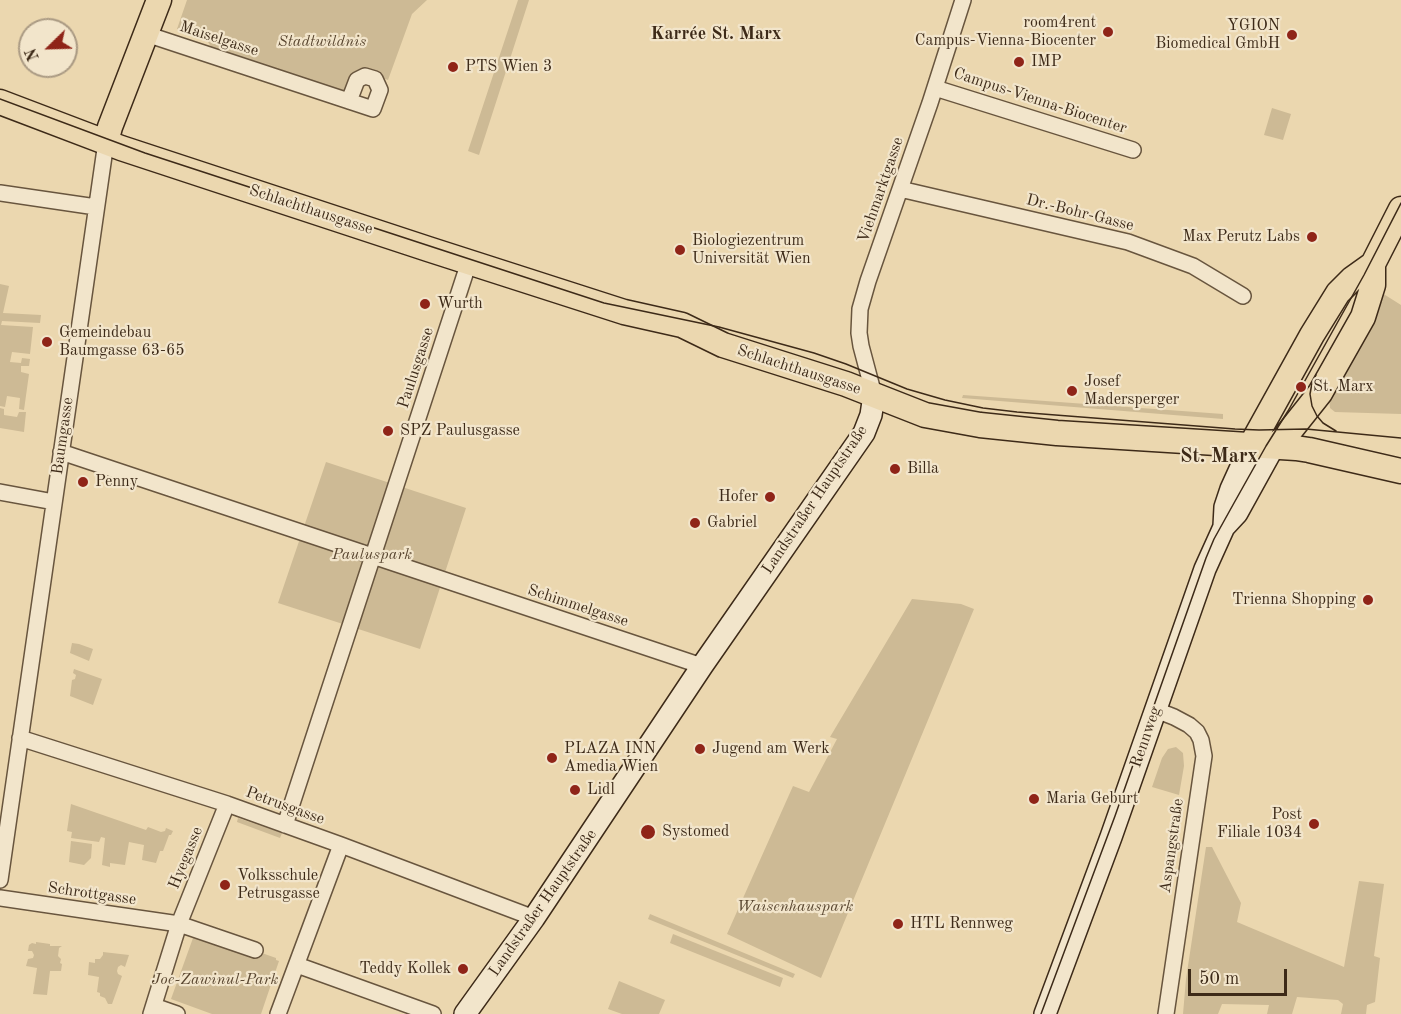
<!DOCTYPE html>
<html>
<head>
<meta charset="utf-8">
<style>
	body { margin:0 }
	#map { position:relative; width:1401px; height:1014px; overflow:hidden; background:#ebd7af; font-family:"Old Standard TT",serif }
	canvas { display:block }
	.north { position:absolute; left:18px; top:18px; width:60px; height:60px; box-sizing:border-box; background:#f2e5cb; border:2px solid #aa9a83; border-radius:50%; rotate:247deg; font-size:16px; font-weight:700; line-height:24px; text-align:center; color:#3d2a18 }
	.north::after { content:''; display:block; margin:auto; width:21px; height:27px; background:#8f2418; clip-path:polygon(50% 0,100% 100%,50% 72%,0 100%) }
	.scale { position:absolute; left:1188px; top:969px; width:99px; height:27px; box-sizing:border-box; border:3px solid #3d2a18; border-top:0; padding-left:8px; font-size:18px; line-height:21px; white-space:nowrap; color:#3d2a18; -webkit-text-stroke:4px #f2e5cb; paint-order:stroke }
</style>
</head>
<body>
<div id="map">
<canvas width="1401" height="1014"></canvas>
<div class="north">N</div>
<div class="scale">50 m</div>
</div>
<script>
const c = document.querySelector('canvas').getContext('2d');
c.lineJoin = 'round';
function fill(path, color) { c.fillStyle = color; c.fill(path, 'evenodd'); }
const shape = rows => new Path2D(rows.map(r => 'M' + r).join(''));
function stroke(path, color, width, dash) { c.strokeStyle = color; c.lineWidth = width; c.lineCap = dash ? 'butt' : 'round'; c.setLineDash(dash || []); c.stroke(path); }
function write(font, color, halo, rows, align = 'center') {
  c.font = font + ' "Old Standard TT",serif'; c.lineWidth = 4.5; c.setLineDash([]); c.textBaseline = 'middle'; c.strokeStyle = halo; c.fillStyle = color; for (const [text, x, y, turn = 0] of rows) {
    c.save(); c.translate(x, y); c.rotate((+turn || 0) * Math.PI / 180); c.textAlign = isNaN(turn) ? turn : align; if (halo) c.strokeText(text, 0, 0); c.fillText(text, 0, 0); c.restore();
  }
}
fill(shape([
	[187,0,427,0,412,14,388,80,367,72,354,76,342,95,213,50,208,42,177,29],
	[518,0,529,0,479,155,468,151],
	[1272,108,1291,114,1283,140,1264,135],
	[0,284,9,286,3,313,41,315,40,323,2,321,1,325,33,327,30,354,12,352,10,362,21,363,22,358,30,359,29,366,21,366,21,372,29,374,24,410,19,409,20,398,7,396,5,407,0,406],
	[1382,293,1401,305,1401,414,1335,412,1330,408,1329,399],
	[963,395,1223,414,1223,419,962,398],
	[0,408,4,409,4,415,17,417,19,412,26,412,24,432,0,428],
	[326,462,466,508,420,649,278,603],
	[912,599,961,604,974,609,821,978,727,934,793,786,809,792,837,739,830,737],
	[72,643,79,644,93,649,89,661,70,653],
	[74,669,102,679,93,705,70,696,72,680,75,679,76,675,73,673],
	[1176,747,1183,753,1184,766,1179,795,1152,787,1162,758,1168,749],
	[71,804,146,830,148,827,161,832,165,831,166,828,173,831,171,835,169,835,163,851,160,851,156,863,142,860,144,845,129,842,125,865,110,863,110,867,102,865,105,838,101,837,99,842,71,838,72,832,67,831],
	[238,818,282,833,280,838,237,822],
	[71,841,92,844,91,858,84,865,69,862],
	[1206,847,1212,847,1241,903,1237,922,1344,967,1359,881,1384,884,1374,956,1380,958,1375,1002,1367,1005,1366,1014,1341,1014,1343,1004,1338,1000,1297,997,1292,1014,1267,1014,1269,1005,1222,1004,1218,1014,1183,1014,1186,979],
	[650,914,795,974,793,978,648,919],
	[673,934,783,978,780,987,670,943],
	[193,938,238,952,256,959,259,952,276,958,276,960,279,961,261,1014,212,1014,171,999],
	[36,942,50,944,50,946,62,946,59,948,58,956,61,959,60,963,62,964,61,971,50,971,47,995,33,994,37,968,26,966,28,959,33,958,34,955,32,951,28,951,29,945,32,943,36,944],
	[103,952,129,955,125,967,121,965,118,967,117,971,118,974,122,976,112,1004,108,1004,105,998,100,996,100,993,97,992,99,977,88,975,89,962,95,963,95,959,100,959,103,955],
	[619,981,665,1000,659,1014,622,1014,608,1009]
]), '#cdba95');
const minor = shape([
	[146,34,373,109,380,90,375,79,365,76,357,80,349,101],
	[935,88,1133,150],
	[900,189,1128,242,1193,266,1243,296],
	[0,193,96,207],
	[874,395,861,346,859,333,860,309,868,281,930,103,963,0],
	[61,452,702,666],
	[0,492,54,502],
	[1156,710,1174,717,1189,725,1197,732,1201,740,1204,756,1166,1014],
	[20,738,227,804,341,845,534,918],
	[285,825,469,262],
	[0,880,106,142],
	[0,898,179,924,255,950],
	[297,965,433,1014],
	[154,1006,177,1014],
	[151,1014,179,924,227,804],
	[278,1014,341,845]
]);
const secondary = shape([
	[1224,526,1225,507,1231,489,1251,445],
	[465,1014,534,918,702,666,864,433,871,415,874,395],
	[1045,1014,1111,837,1205,569,1224,527,1237,513,1274,446]
]);
const primary = shape([
	[0,102,121,148,428,249,624,312,682,325,723,345,846,384,925,415,980,425,1057,433,1296,448,1309,450,1401,471],
	[106,142,110,127,159,0],
	[1251,445,1312,335,1338,293,1352,279,1373,264],
	[1274,446,1285,437,1320,393,1363,317,1373,285,1373,264,1401,209]
]);
stroke(minor, '#68553e', 18);
stroke(secondary, '#3d2a18', 24);
stroke(primary, '#3d2a18', 27);
stroke(minor, '#f2e5cb', 15);
stroke(secondary, '#f2e5cb', 21);
stroke(primary, '#ebd7af', 24);
stroke(shape([
	[0,99,145,153,604,303,719,327,814,353,846,364,907,389,945,400,983,408,1017,412,1235,429,1259,430,1306,429,1401,438],
	[1316,375,1312,383,1310,394,1312,406,1317,416,1323,423,1336,431],
	[1041,1014,1115,816,1206,558,1214,539,1234,503,1266,446,1288,411,1364,275,1401,203]
]), '#3d2a18', 1.5);
for (const [x, y, r, color] of [
	[1108,32,6,"#8f2418"],
	[1292,35,6,"#8f2418"],
	[1019,62,6,"#8f2418"],
	[453,67,6,"#8f2418"],
	[1312,237,6,"#8f2418"],
	[680,250,6,"#8f2418"],
	[425,304,6,"#8f2418"],
	[47,342,6,"#8f2418"],
	[1301,387,6,"#8f2418"],
	[1072,391,6,"#8f2418"],
	[388,431,6,"#8f2418"],
	[895,469,6,"#8f2418"],
	[83,482,6,"#8f2418"],
	[770,497,6,"#8f2418"],
	[695,523,6,"#8f2418"],
	[1368,600,6,"#8f2418"],
	[700,749,6,"#8f2418"],
	[552,758,6,"#8f2418"],
	[575,790,6,"#8f2418"],
	[1034,799,6,"#8f2418"],
	[1314,824,6,"#8f2418"],
	[648,832,8,"#8f2418"],
	[225,885,6,"#8f2418"],
	[898,924,6,"#8f2418"],
	[463,969,6,"#8f2418"]
]) { const dot = new Path2D(); dot.arc(x, y, r, 0, 2 * Math.PI); c.fillStyle = color; c.fill(dot); stroke(dot, '#f2e5cb', 2); }
write('16px', '#3d2a18', '#f2e5cb', [
	["room4rent",1096,23,"right"],
	["Campus-Vienna-Biocenter",1096,41,"right"],
	["YGION",1280,26,"right"],
	["Biomedical GmbH",1280,44,"right"],
	["IMP",1031,62],
	["PTS Wien 3",465,67],
	["Max Perutz Labs",1300,237,"right"],
	["Biologiezentrum",692,241],
	["Universität Wien",692,259],
	["Wurth",437,304],
	["Gemeindebau",59,333],
	["Baumgasse 63-65",59,351],
	["Josef",1084,382],
	["Madersperger",1084,400],
	["St. Marx",1313,387],
	["SPZ Paulusgasse",400,431],
	["Billa",907,469],
	["Penny",95,482],
	["Hofer",758,497,"right"],
	["Gabriel",707,523],
	["Trienna Shopping",1356,600,"right"],
	["PLAZA INN",564,749],
	["Amedia Wien",564,767],
	["Jugend am Werk",712,749],
	["Lidl",587,790],
	["Maria Geburt",1046,799],
	["Post",1302,815,"right"],
	["Filiale 1034",1302,833,"right"],
	["Systomed",662,832],
	["Volksschule",237,876],
	["Petrusgasse",237,894],
	["HTL Rennweg",910,924],
	["Teddy Kollek",451,969,"right"]
], 'left');
write('16px', '#3d2a18', '#f2e5cb', [
	["Maiselgasse",219,39,18],
	["Campus-Vienna-Biocenter",1040,101,18],
	["Viehmarktgasse",881,190,-71],
	["Schlachthausgasse",311,210,18],
	["Dr.-Bohr-Gasse",1080,213,14],
	["Paulusgasse",416,368,-72],
	["Schlachthausgasse",799,370,18],
	["Baumgasse",63,436,-82],
	["Landstraßer Hauptstraße",815,500,-56],
	["Schimmelgasse",578,606,18],
	["Rennweg",1146,737,-71],
	["Petrusgasse",285,806,20],
	["Aspangstraße",1172,846,-82],
	["Hyegasse",186,858,-68],
	["Schrottgasse",92,894,8],
	["Landstraßer Hauptstraße",543,903,-55]
]);
write('italic 16px', '#5a4731', '#f2e5cb', [
	["Stadtwildnis",322,42],
	["Pauluspark",372,555],
	["Waisenhauspark",795,907],
	["Joe-Zawinul-Park",215,980]
]);
write('bold 18px', '#3d2a18', '#f2e5cb', [
	["Karrée St. Marx",716,34]
]);
write('bold 20px', '#3d2a18', '#f2e5cb', [
	["St. Marx",1219,457]
]);
</script>
</body>
</html>
